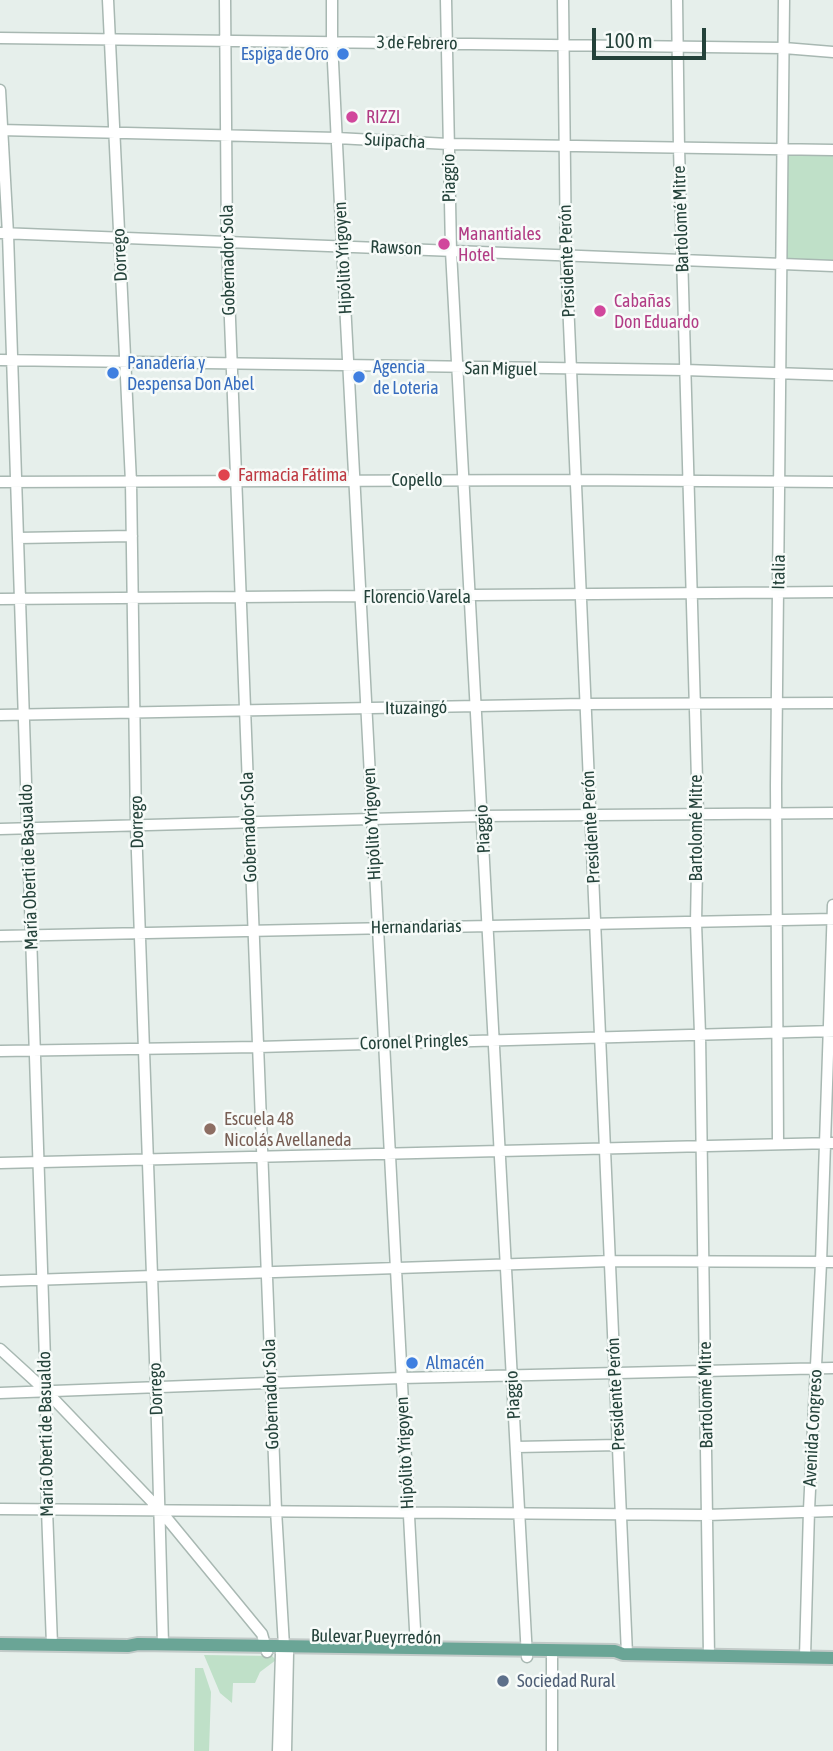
<!DOCTYPE html>
<html>
<head>
<meta charset="utf-8">
<style>
	body { margin:0 }
	#map { position:relative; width:833px; height:1751px; overflow:hidden; background:#e6efeb; font-family:"Asap Condensed",sans-serif }
	canvas { display:block }
	.scale { position:absolute; left:592px; top:28px; width:114px; height:32px; box-sizing:border-box; border:4px solid #24423a; border-top:0; padding-left:9px; font-size:21px; line-height:24px; white-space:nowrap; color:#24423a; -webkit-text-stroke:5px #f7fbf9; paint-order:stroke }
</style>
</head>
<body>
<div id="map">
<canvas width="833" height="1751"></canvas>
<div class="scale">100 m</div>
</div>
<script>
const c = document.querySelector('canvas').getContext('2d');
c.lineJoin = 'round';
function fill(path, color) { c.fillStyle = color; c.fill(path, 'evenodd'); }
const shape = rows => new Path2D(rows.map(r => 'M' + r).join(''));
function stroke(path, color, width, dash) { c.strokeStyle = color; c.lineWidth = width; c.lineCap = dash ? 'butt' : 'round'; c.setLineDash(dash || []); c.stroke(path); }
function write(font, color, halo, rows, align = 'center') {
  c.font = font + ' "Asap Condensed",sans-serif'; c.lineWidth = 5; c.setLineDash([]); c.textBaseline = 'middle'; c.strokeStyle = halo; c.fillStyle = color; for (const [text, x, y, turn = 0] of rows) {
    c.save(); c.translate(x, y); c.rotate((+turn || 0) * Math.PI / 180); c.textAlign = isNaN(turn) ? turn : align; if (halo) c.strokeText(text, 0, 0); c.fillText(text, 0, 0); c.restore();
  }
}
fill(shape([
	[783,149,833,150,833,266,783,263],
	[204,1655,272,1656,276,1660,260,1672,255,1683,233,1683,232,1703,220,1693],
	[195,1668,203,1668,211,1692,209,1751,194,1751]
]), '#bfe0c8');
const minor = shape([
	[108,0,131,482,136,825,156,1388,163,1644],
	[225,0,227,242,276,1510,284,1646,281,1653,278,1751],
	[332,0,332,42,342,246,416,1648],
	[446,0,451,251,527,1657],
	[563,0,566,255,627,1654],
	[677,0,679,148,698,815,696,923,700,1034,709,1656],
	[0,38,784,48,833,52],
	[0,90,8,234,46,1391,47,1509,52,1645],
	[0,130,337,138,448,144,833,150],
	[0,233,833,266],
	[0,360,685,370,833,375],
	[0,482,575,480,833,482],
	[18,538,132,536],
	[0,599,833,592],
	[0,715,584,704,833,703],
	[0,829,482,816,833,813],
	[0,936,833,919],
	[0,1051,258,1047,833,1031],
	[778,1144,776,785,784,0],
	[0,1163,833,1143],
	[0,1281,611,1261,833,1262],
	[0,1349,46,1391,160,1510,262,1634,267,1652],
	[0,1393,401,1378,833,1368],
	[516,1447,619,1445],
	[0,1509,707,1515,833,1511],
	[284,1646,288,1653,286,1751],
	[805,1657,809,1510,821,1263,833,905],
	[552,1751,552,1650]
]);
const major = shape([
	[0,1644,128,1646,138,1644,615,1651,623,1654,833,1658]
]);
stroke(minor, '#a8b8b2', 13);
stroke(major, '#c2cac8', 16);
stroke(minor, '#fff', 10);
stroke(major, '#6aa596', 12);
for (const [x, y, r, color] of [
	[343,54,7,"#3f7fe0"],
	[352,117,7,"#d1479c"],
	[444,244,7,"#d1479c"],
	[600,311,7,"#d1479c"],
	[113,373,7,"#3f7fe0"],
	[359,377,7,"#3f7fe0"],
	[224,475,7,"#e0444e"],
	[210,1129,7,"#8d6e63"],
	[412,1363,7,"#3f7fe0"],
	[503,1681,7,"#5c6f8a"]
]) { const dot = new Path2D(); dot.arc(x, y, r, 0, 2 * Math.PI); c.fillStyle = color; c.fill(dot); stroke(dot, '#f7fbf9', 2.5); }
write('18px', '#24423a', '#f7fbf9', [
	["3 de Febrero",417,43,1],
	["Suipacha",395,141,3],
	["Piaggio",449,178,-91],
	["Bartolomé Mitre",681,219,-92],
	["Rawson",396,248,2],
	["Dorrego",120,255,-93],
	["Hipólito Yrigoyen",343,258,-93],
	["Gobernador Sola",228,260,-91],
	["Presidente Perón",567,261,-92],
	["San Miguel",501,369,1],
	["Copello",417,480],
	["Italia",779,572,-89],
	["Florencio Varela",417,597],
	["Ituzaingó",416,708,-1],
	["Dorrego",137,822,-91],
	["Hipólito Yrigoyen",372,824,-93],
	["Gobernador Sola",249,827,-92],
	["Presidente Perón",591,827,-93],
	["Bartolomé Mitre",696,828,-90],
	["Piaggio",483,829,-93],
	["María Oberti de Basualdo",29,867,-92],
	["Hernandarias",416,927,-1],
	["Coronel Pringles",414,1042,-2],
	["Dorrego",156,1389,-92],
	["Gobernador Sola",271,1394,-92],
	["Presidente Perón",616,1394,-93],
	["Piaggio",513,1395,-93],
	["Bartolomé Mitre",706,1395,-91],
	["Avenida Congreso",813,1428,-87],
	["María Oberti de Basualdo",46,1434,-91],
	["Hipólito Yrigoyen",405,1453,-93],
	["Bulevar Pueyrredón",376,1637,1]
]);
write('18px', '#366cbe', '#f7fbf9', [
	["Espiga de Oro",329,54,"right"],
	["Panadería y",127,363],
	["Despensa Don Abel",127,384],
	["Agencia",373,367],
	["de Loteria",373,388],
	["Almacén",426,1363]
], 'left');
write('18px', '#b23c85', '#f7fbf9', [
	["RIZZI",366,117],
	["Manantiales",458,234],
	["Hotel",458,255],
	["Cabañas",614,301],
	["Don Eduardo",614,322]
], 'left');
write('18px', '#be3a42', '#f7fbf9', [
	["Farmacia Fátima",238,475]
], 'left');
write('18px', '#785e54', '#f7fbf9', [
	["Escuela 48",224,1119],
	["Nicolás Avellaneda",224,1140]
], 'left');
write('18px', '#4e5e75', '#f7fbf9', [
	["Sociedad Rural",517,1681]
], 'left');
</script>
</body>
</html>
